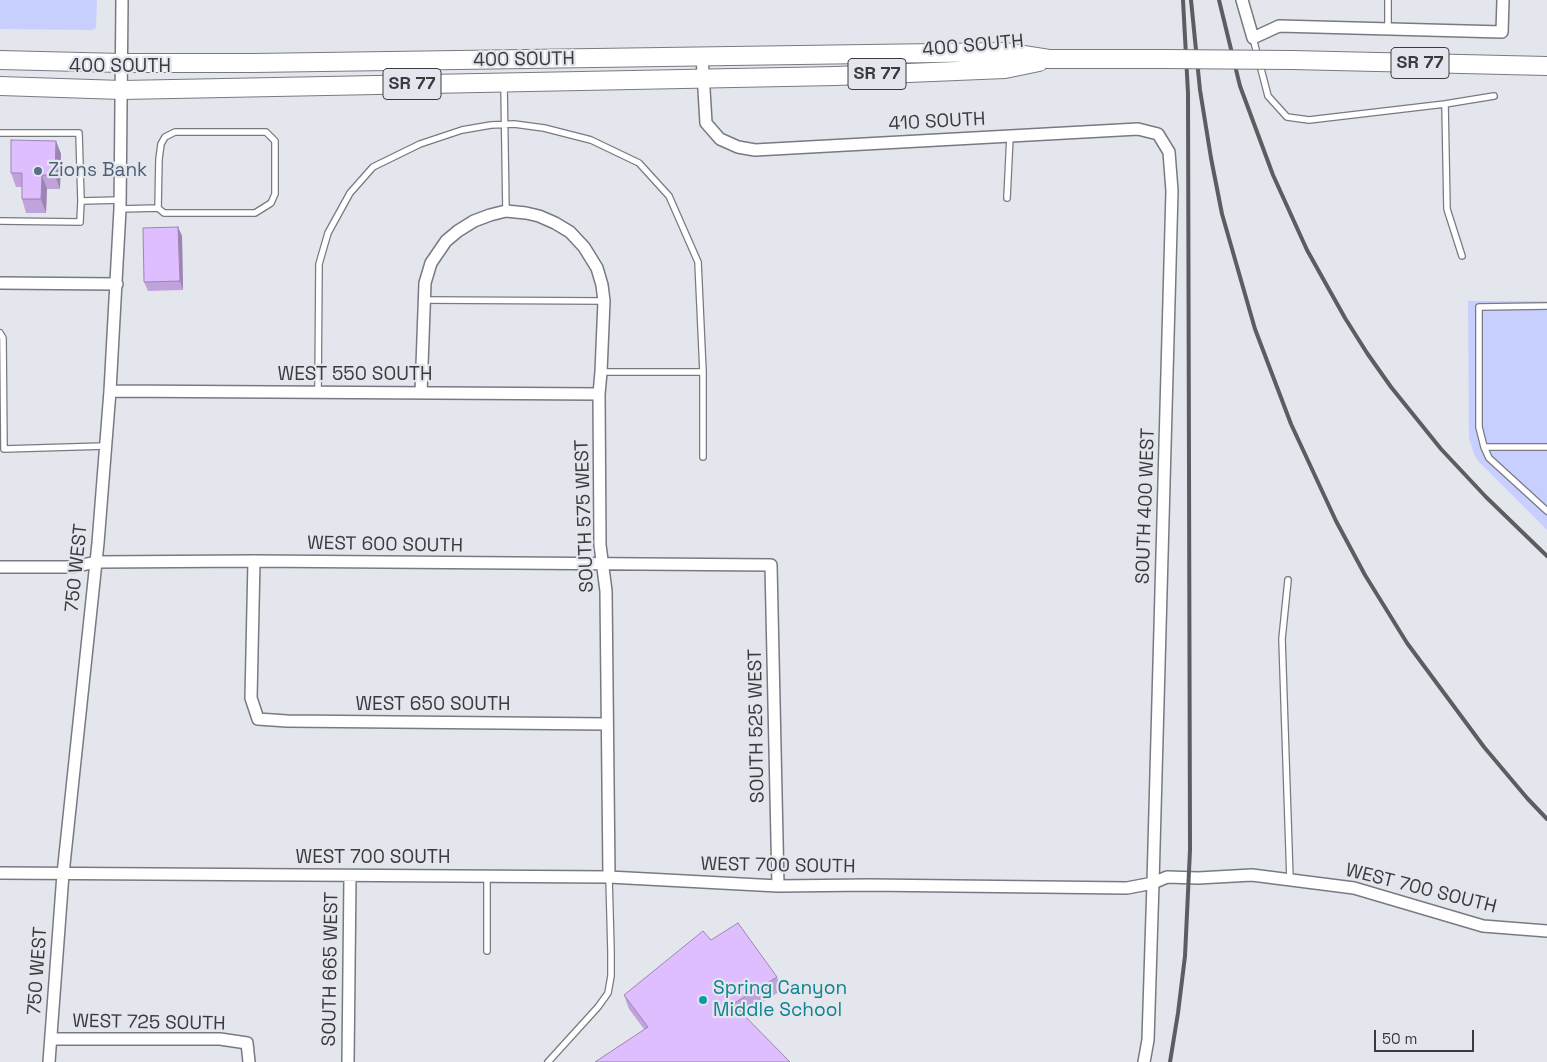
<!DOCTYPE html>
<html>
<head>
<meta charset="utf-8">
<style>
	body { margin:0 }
	#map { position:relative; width:1547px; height:1062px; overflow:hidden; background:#e4e6ed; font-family:"Space Grotesk",sans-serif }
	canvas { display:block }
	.scale { position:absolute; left:1374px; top:1030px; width:100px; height:22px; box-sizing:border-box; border:2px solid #3a3b3e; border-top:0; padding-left:6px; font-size:15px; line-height:18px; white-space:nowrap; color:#3a3b3e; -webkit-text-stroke:4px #e4e6ed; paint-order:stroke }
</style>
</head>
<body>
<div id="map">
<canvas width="1547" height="1062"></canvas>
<div class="scale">50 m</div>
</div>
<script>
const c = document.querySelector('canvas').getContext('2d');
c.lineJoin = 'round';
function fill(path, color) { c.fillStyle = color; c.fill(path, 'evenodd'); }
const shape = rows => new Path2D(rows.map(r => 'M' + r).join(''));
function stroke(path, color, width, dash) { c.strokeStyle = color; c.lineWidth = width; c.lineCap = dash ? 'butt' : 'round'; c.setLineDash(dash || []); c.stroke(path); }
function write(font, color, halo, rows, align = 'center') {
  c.font = font + ' "Space Grotesk",sans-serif'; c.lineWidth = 4.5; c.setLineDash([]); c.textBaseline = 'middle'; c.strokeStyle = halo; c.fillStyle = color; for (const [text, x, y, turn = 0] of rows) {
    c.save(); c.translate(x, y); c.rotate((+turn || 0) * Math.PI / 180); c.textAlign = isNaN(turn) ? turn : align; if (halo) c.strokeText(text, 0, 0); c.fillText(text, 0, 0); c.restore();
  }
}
fill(shape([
	[0,0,97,0,96,28,92,30,0,29],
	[1468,301,1547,301,1547,530,1478,461,1474,454,1469,438]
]), '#c7cfff');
const service = shape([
	[1388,29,1388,0],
	[1253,38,1268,96,1287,117,1309,120,1445,104,1494,96],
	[504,86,506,211],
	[1445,104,1447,209,1462,256],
	[0,133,79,133,81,201,120,200],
	[1007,198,1010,136],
	[120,209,158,208,164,213,255,213,271,203,275,194,275,141,266,132,175,132,165,137,161,144,159,159,158,208],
	[0,221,80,222,81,201],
	[424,300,604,301],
	[1547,306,1479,307,1479,427,1484,447,1489,458,1547,511],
	[0,333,3,338,4,449,105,446],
	[318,392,319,264,328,233,350,193,373,167,420,144,462,130,491,125,514,124,544,128,591,140,639,163,669,196,698,262,703,372,601,372],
	[1484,447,1547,447],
	[703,457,703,372],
	[1288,580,1282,639,1290,880],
	[487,876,487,951],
	[548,1062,598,1007,608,993,611,976,611,951,609,877]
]);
const minor = shape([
	[1242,0,1253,38,1279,26,1502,32,1503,0],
	[702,56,706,123,720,139,738,147,755,150,1138,129,1158,134,1169,152,1172,191,1153,883,1148,1040,1144,1062],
	[0,283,117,284],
	[110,391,599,394],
	[421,393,425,283,431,263,446,241,458,231,474,221,490,215,506,211,526,213,539,216,555,223,570,232,584,247,597,268,602,285,604,301,601,372,599,394,600,545,606,591,609,877],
	[254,561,251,698,258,719,287,721,607,724],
	[0,567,73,567,96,562,254,561,771,565,778,886],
	[0,873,609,877,778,886,869,885,1127,888,1153,883,1167,877,1198,878,1252,875,1354,888,1483,926,1547,931],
	[51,1039,220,1039,247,1043,249,1062],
	[49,1062,63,874,98,543,110,391,120,209,122,0],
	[348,1062,350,876]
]);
const primary = shape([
	[0,60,122,63,253,63,1004,52,1049,59,1163,59],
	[1292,60,1547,66],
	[0,86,122,90,836,76,1005,69,1039,62]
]);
stroke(service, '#797a81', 8);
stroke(minor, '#797a81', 14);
stroke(primary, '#797a81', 20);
stroke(service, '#fff', 5.5);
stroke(minor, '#fff', 11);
stroke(primary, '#fff', 18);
stroke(shape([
	[1191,0,1200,90,1211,158,1222,214,1255,329,1291,424,1336,521,1365,575,1407,643,1484,747,1527,798,1547,819],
	[1219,0,1240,86,1273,175,1307,250,1345,318,1367,353,1391,387,1441,449,1486,497,1547,556],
	[1170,1062,1178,1013,1185,956,1190,850,1188,93,1183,0]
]), '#5b5d60', 4);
const primaryBridge = shape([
	[1163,59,1292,60]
]);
stroke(primaryBridge, '#797a81', 20, []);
stroke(primaryBridge, '#fff', 18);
fill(shape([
	[56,141,61,154,60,189,47,189,46,213,26,213,22,199,22,187,16,187,11,173],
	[178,227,182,236,183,290,148,291,144,282],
	[711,940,777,977,782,990,743,1014,644,1029,629,1009,624,995]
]), '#c0a3db');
fill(shape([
	[56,141,61,154,60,189,55,175],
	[42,175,47,189,46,213,41,199],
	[178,227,182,236,183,290,180,281]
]), '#9c85b2');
const building = shape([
	[11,140,56,141,55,175,42,175,41,199,22,199,22,173,11,173,11,140],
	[178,227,180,281,144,282,143,228,178,227],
	[738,923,777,977,733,1004,790,1062,595,1062,648,1027,624,995,703,931,711,940,738,923]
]);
fill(building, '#dfbeff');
stroke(building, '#9c85b2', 1);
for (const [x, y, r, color] of [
	[38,171,5,"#5c6f8a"],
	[703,1000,5,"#0f9aa8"]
]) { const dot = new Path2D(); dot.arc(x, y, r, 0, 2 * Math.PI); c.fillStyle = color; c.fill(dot); stroke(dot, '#e4e6ed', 2); }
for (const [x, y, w] of [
	[1420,63,58],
	[877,74,58],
	[412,84,58]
]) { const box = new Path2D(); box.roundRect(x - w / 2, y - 15.5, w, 31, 4); c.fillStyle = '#e4e6ed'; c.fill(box); stroke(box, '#3a3b3e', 1); }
write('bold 18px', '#3a3b3e', null, [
	["SR 77",1420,63],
	["SR 77",877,74],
	["SR 77",412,84]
]);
write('19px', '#3a3b3e', '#e4e6ed', [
	["400 SOUTH",973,46,-5],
	["400 SOUTH",524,60,-1],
	["400 SOUTH",120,67],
	["410 SOUTH",937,122,-3],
	["WEST 550 SOUTH",355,375],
	["SOUTH 400 WEST",1146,506,-88],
	["SOUTH 575 WEST",585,516,-92],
	["WEST 600 SOUTH",385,545,1],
	["750 WEST",77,568,-84],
	["WEST 650 SOUTH",433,705],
	["SOUTH 525 WEST",757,726,-91],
	["WEST 700 SOUTH",373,858],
	["WEST 700 SOUTH",778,866,1],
	["WEST 700 SOUTH",1421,889,14],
	["SOUTH 665 WEST",331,969,-89],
	["750 WEST",38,971,-86],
	["WEST 725 SOUTH",149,1023,1]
]);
write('19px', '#4e5e75', '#e4e6ed', [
	["Zions Bank",48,171]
], 'left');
write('19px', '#0d838f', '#e4e6ed', [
	["Spring Canyon",713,989],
	["Middle School",713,1011]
], 'left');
</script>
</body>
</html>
